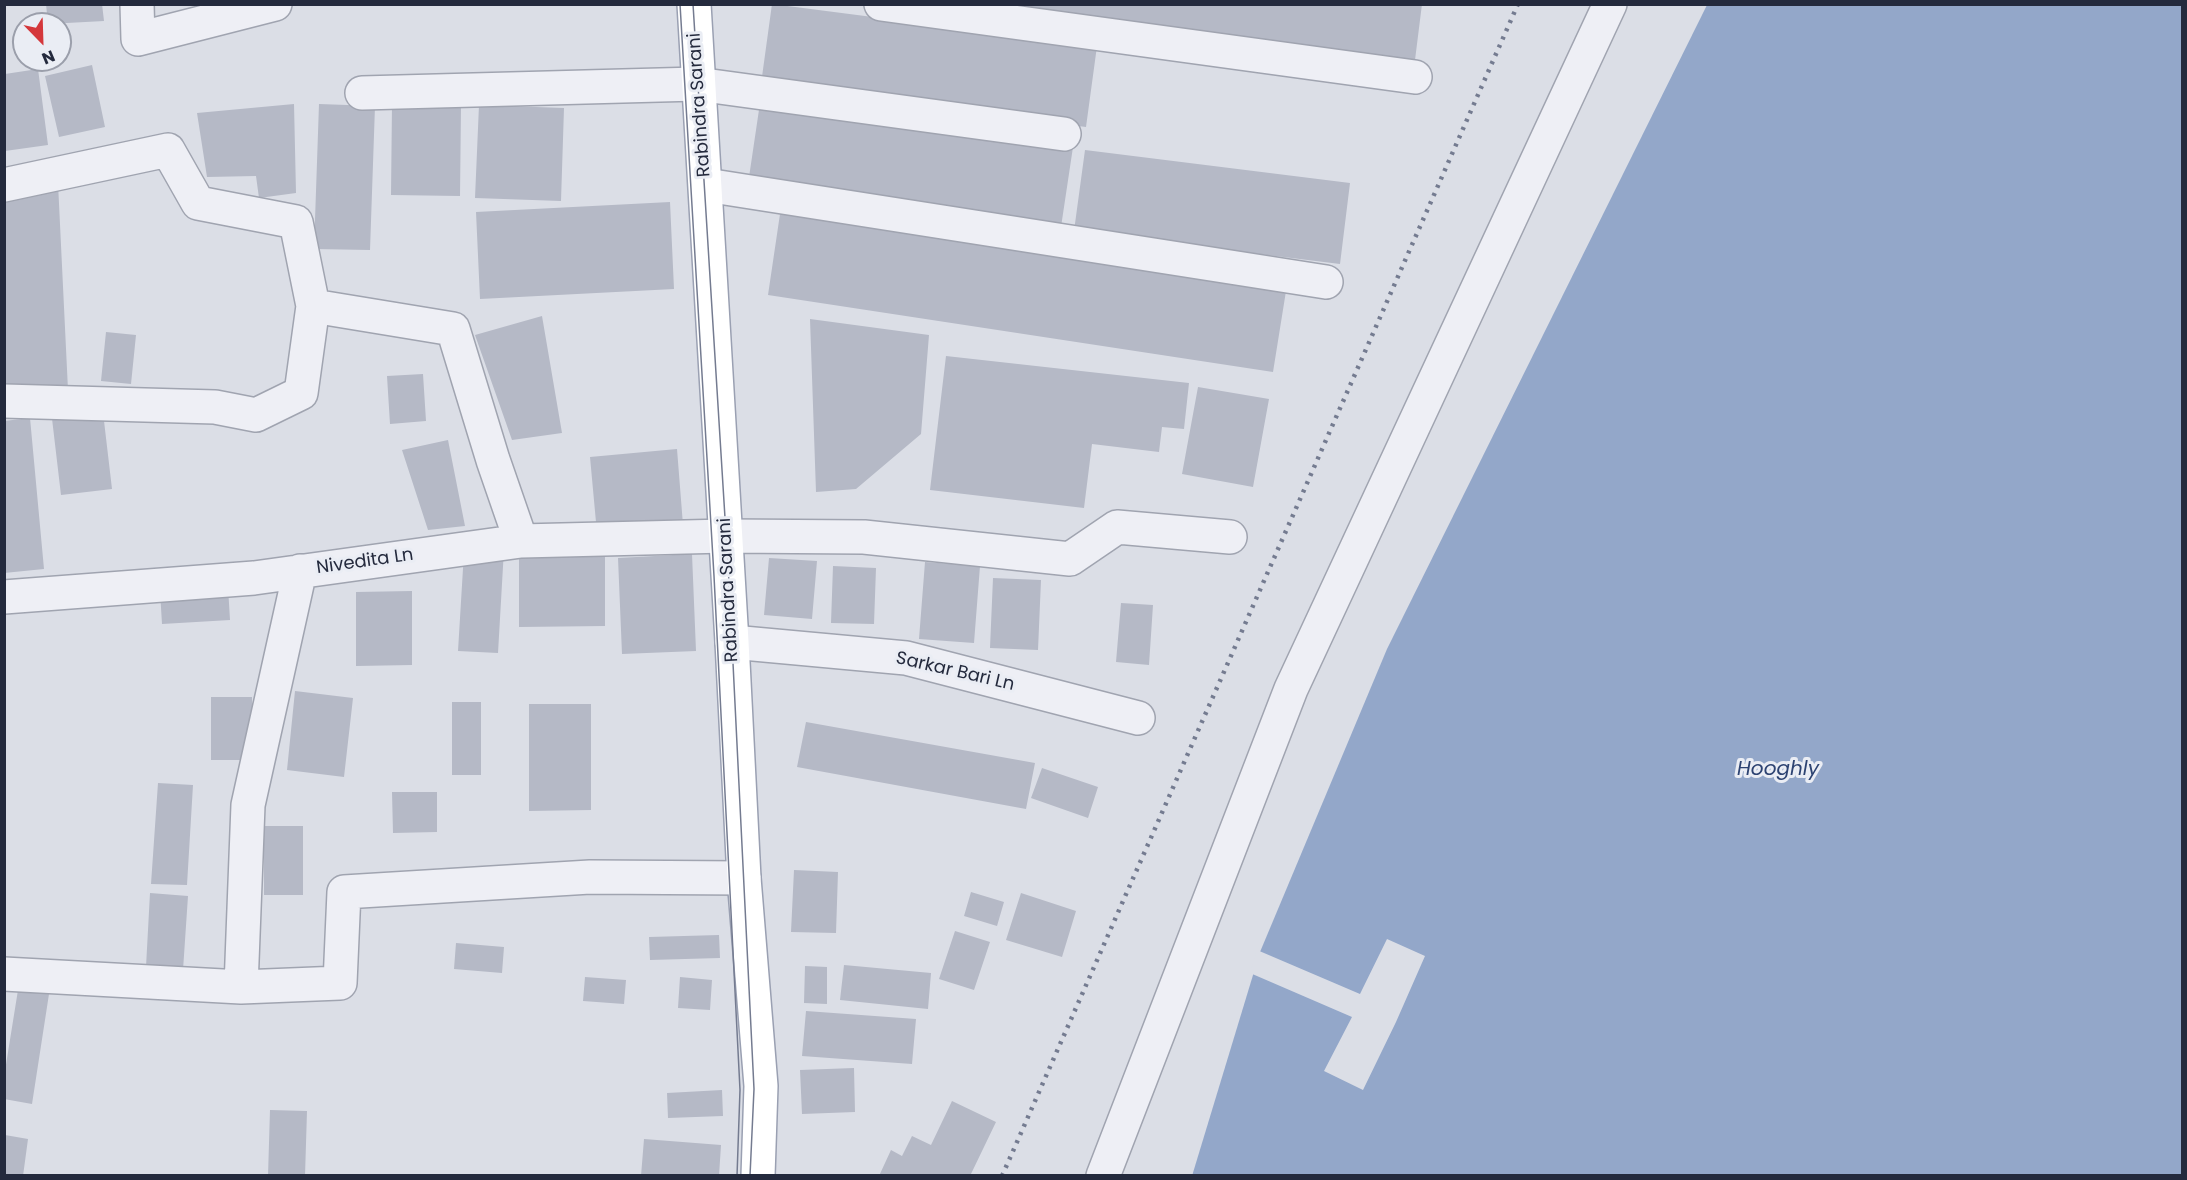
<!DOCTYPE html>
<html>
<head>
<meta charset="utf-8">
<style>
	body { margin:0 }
	#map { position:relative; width:2187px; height:1180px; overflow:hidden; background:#dbdee6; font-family:Poppins,sans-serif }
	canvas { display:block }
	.frame { position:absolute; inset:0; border:6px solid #242a3d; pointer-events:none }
	.north { position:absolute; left:12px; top:12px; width:60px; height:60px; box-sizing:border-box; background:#eaedf4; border:2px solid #9b9fab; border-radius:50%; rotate:157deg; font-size:16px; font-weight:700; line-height:24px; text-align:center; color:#242a3d }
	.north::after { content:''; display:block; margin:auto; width:21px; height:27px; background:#d4373b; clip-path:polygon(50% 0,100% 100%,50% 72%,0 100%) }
</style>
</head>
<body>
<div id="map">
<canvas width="2187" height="1180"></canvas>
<div class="frame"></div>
<div class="north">N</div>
</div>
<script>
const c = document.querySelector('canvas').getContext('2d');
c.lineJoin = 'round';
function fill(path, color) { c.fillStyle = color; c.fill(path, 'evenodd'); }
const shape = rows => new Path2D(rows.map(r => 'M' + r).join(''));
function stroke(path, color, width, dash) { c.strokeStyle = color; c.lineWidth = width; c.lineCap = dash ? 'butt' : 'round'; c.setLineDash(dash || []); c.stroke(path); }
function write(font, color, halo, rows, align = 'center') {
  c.font = font + ' Poppins,sans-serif'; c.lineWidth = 6; c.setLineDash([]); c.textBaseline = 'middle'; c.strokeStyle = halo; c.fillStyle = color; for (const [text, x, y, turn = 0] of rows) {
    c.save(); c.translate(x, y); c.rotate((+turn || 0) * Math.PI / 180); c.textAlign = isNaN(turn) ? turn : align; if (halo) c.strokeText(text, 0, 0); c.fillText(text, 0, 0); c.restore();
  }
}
fill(shape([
	[1707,5,2182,5,2182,1175,1192,1176,1260,952,1387,649]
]), '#93a7c9');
fill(shape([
	[1387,939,1425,956,1396,1022,1363,1090,1324,1071,1352,1017,1250,973,1257,950,1360,994]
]), '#dbdee6');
fill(shape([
	[46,4,102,4,104,21,48,24],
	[772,4,1097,46,1086,127,761,84],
	[976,4,1422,4,1415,60],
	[92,65,105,127,59,137,45,76],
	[38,69,48,145,5,151,5,74],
	[760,103,1073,147,1061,227,748,184],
	[294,104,296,193,259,198,256,176,207,177,197,113],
	[319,104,375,106,370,250,314,249],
	[392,104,461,105,460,196,391,195],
	[479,105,564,108,561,201,475,198],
	[1085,150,1350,183,1340,264,1074,231],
	[58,183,68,390,4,394,4,185],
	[670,202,674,289,480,299,476,212],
	[780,214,1286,291,1273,372,768,295],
	[542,316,562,433,512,440,475,335],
	[810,319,929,335,921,434,856,489,816,492],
	[106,332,136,335,131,384,101,381],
	[946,356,1189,383,1184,429,1162,427,1159,452,1092,444,1084,508,930,490],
	[423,374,426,421,390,424,387,376],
	[1198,387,1269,399,1253,487,1182,474],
	[102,404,112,489,61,495,51,410],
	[30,418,44,569,4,573,4,421],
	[448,440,465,526,428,530,402,450],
	[677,449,683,525,597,533,590,457],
	[504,549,498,653,458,651,464,552],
	[605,554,605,626,519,627,519,555],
	[692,554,696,651,622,654,618,558],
	[769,558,817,561,812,619,764,615],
	[925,562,980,566,974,643,919,639],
	[833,566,876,568,874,624,831,623],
	[993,578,1041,580,1038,650,990,648],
	[228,587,230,620,162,624,160,591],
	[412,591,412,665,356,666,356,592],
	[1121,603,1153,605,1149,665,1116,662],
	[295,691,353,698,344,777,287,770],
	[211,697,252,697,252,760,211,760],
	[452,702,481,702,481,775,452,775],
	[529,704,591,704,591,810,529,811],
	[806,722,1035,763,1026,809,797,767],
	[1042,768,1098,787,1088,818,1031,798],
	[158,783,193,785,187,885,151,884],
	[392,792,437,792,437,832,393,833],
	[264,826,303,826,303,895,264,895],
	[794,870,838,872,836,933,791,932],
	[971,892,1004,902,997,926,964,916],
	[150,893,188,896,183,970,146,967],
	[1021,893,1076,911,1062,957,1006,940],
	[955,931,990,942,974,990,939,979],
	[719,935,720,958,650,960,649,937],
	[456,943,504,947,502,973,454,969],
	[844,965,931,973,928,1009,840,1000],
	[805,966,827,967,827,1004,804,1003],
	[585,977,626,980,624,1004,583,1001],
	[680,977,712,980,710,1010,678,1008],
	[18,990,49,994,32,1104,4,1099,4,1077],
	[806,1011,916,1019,912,1064,802,1056],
	[854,1068,855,1112,802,1114,800,1070],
	[722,1090,723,1116,668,1118,667,1093],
	[952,1101,996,1122,970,1176,879,1176,891,1150,902,1156,912,1136,931,1145],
	[270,1110,307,1111,305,1176,268,1176],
	[5,1135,28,1139,23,1176,5,1176],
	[644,1139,721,1145,719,1176,641,1176]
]), '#b5b9c6');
const minor = shape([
	[137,4,138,39,275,4],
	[881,4,1415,77],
	[362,93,697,84,1064,134],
	[4,185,168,150,198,203,296,222,313,306,453,329,493,460,521,541],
	[706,185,1326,282],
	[4,401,215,407,256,415,301,393,313,306],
	[4,597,254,578,521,541,726,536,864,537,1070,559,1117,527,1230,537],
	[732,642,906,658,1138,718],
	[4,974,241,987,340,983,344,892,590,877,744,878],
	[241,987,248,805,300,571],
	[1103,1176,1291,689,1610,4]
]);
const major = shape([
	[694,4,732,642,744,878,761,1086,758,1176]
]);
stroke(minor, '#a0a4b0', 36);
stroke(major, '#9aa0b2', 36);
stroke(minor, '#eeeff5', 33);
stroke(major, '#fff', 33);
stroke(shape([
	[680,4,714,576,740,1090,737,1176],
	[693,4,729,582,754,1089,750,1176]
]), '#747b90', 1.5);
stroke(shape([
	[1002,1176,1518,4]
]), '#747b90', 4.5, [3, 6]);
write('18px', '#242a3d', '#eaedf4', [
	["Rabindra Sarani",700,105,-94],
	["Nivedita Ln",365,562,-8],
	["Rabindra Sarani",729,590,-93],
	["Sarkar Bari Ln",955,672,13]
]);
write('italic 20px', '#2d4372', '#eaedf4', [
	["Hooghly",1778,770]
]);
</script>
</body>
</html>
